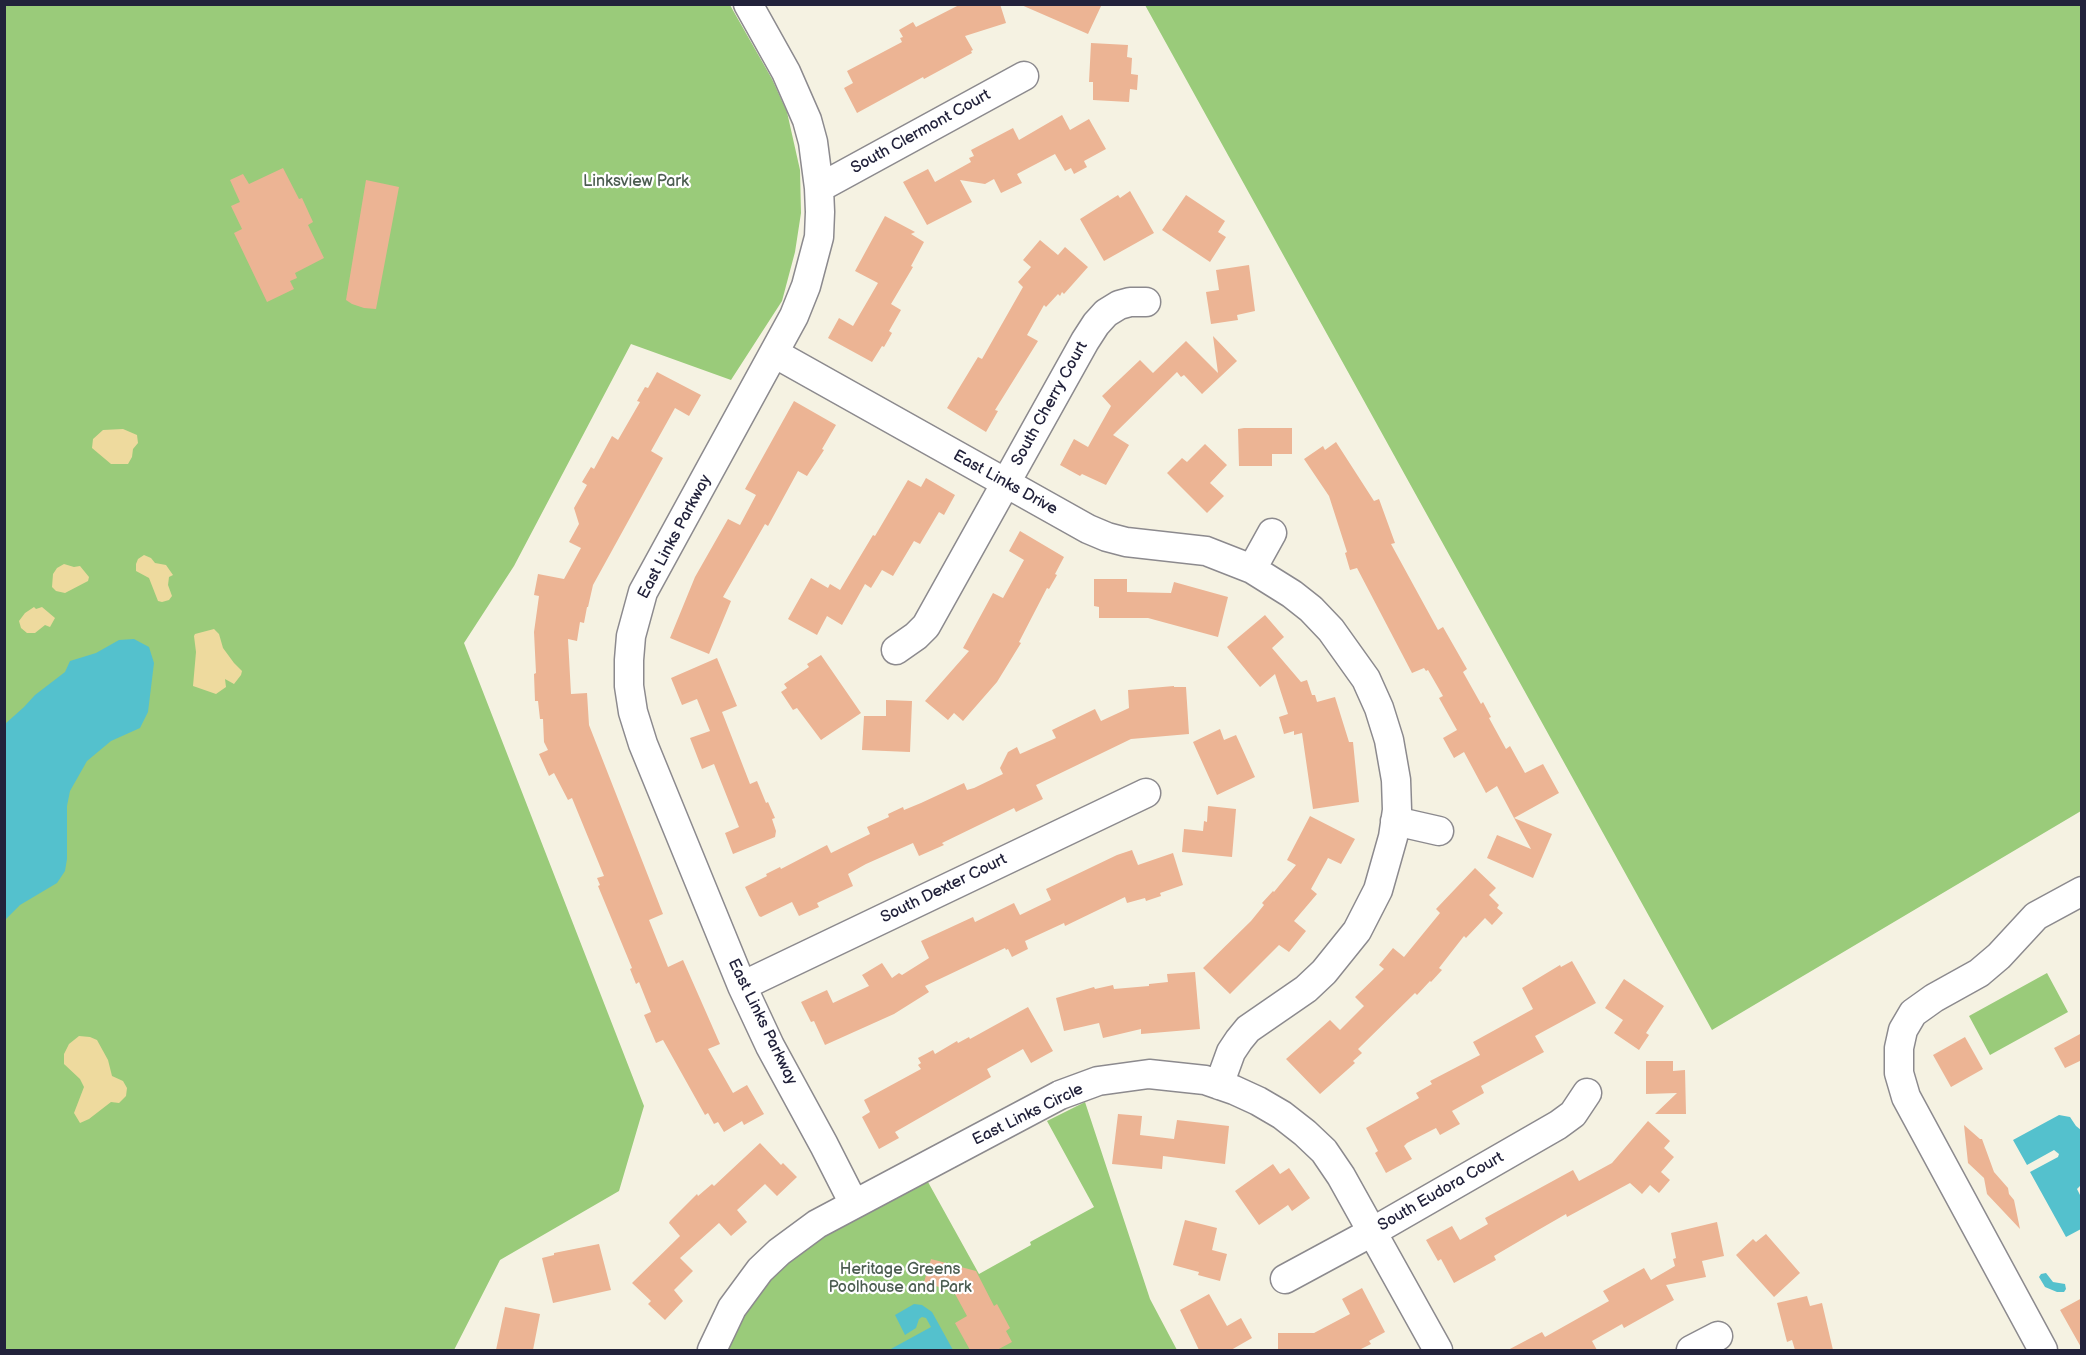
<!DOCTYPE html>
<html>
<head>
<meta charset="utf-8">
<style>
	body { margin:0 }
	#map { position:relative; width:2086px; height:1355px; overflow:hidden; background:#f5f2e2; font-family:"Balsamiq Sans",sans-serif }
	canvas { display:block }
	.frame { position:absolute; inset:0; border:6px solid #22223b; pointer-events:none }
</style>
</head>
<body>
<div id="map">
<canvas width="2086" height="1355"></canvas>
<div class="frame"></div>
</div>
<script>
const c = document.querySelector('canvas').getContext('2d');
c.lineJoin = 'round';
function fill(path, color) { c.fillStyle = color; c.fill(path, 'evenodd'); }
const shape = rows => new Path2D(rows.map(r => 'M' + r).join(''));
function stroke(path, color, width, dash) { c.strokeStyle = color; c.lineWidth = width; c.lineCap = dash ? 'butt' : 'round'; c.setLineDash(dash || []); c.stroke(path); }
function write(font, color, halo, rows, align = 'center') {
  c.font = font + ' "Balsamiq Sans",sans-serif'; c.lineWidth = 4.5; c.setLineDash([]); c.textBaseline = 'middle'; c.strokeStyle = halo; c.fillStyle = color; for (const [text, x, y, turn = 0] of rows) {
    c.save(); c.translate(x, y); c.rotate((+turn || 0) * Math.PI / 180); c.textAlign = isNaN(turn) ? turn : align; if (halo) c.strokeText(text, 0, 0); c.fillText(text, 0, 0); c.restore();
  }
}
fill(shape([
	[5,5,730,5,772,79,787,112,800,170,801,213,795,252,782,301,731,380,631,344,514,566,464,643,644,1106,619,1191,500,1260,454,1350,5,1350],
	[1145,5,2081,5,2081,811,1712,1030],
	[2047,973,2068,1012,1990,1055,1969,1016],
	[1085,1102,1150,1299,1177,1350,728,1350,743,1317,771,1279,778,1270,812,1241,928,1182,979,1274,1031,1245,1030,1242,1094,1207,1047,1121]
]), '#9acb7a');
fill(shape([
	[123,429,137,435,138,443,133,449,132,457,128,464,111,464,92,448,93,439,103,430],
	[144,555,151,558,155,563,166,565,173,575,169,577,168,585,172,596,169,600,162,602,158,601,149,578,136,571,136,564,138,559],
	[64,564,74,567,80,566,89,577,88,581,65,593,56,591,52,587,53,574,57,568],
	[34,607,36,609,42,607,55,618,50,627,45,625,35,633,27,633,21,628,19,621,25,613],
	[214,629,219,634,223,648,234,663,242,671,241,675,234,684,225,679,226,687,216,694,193,686,196,652,194,636,195,634],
	[79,1036,90,1037,97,1040,108,1060,112,1076,123,1081,127,1088,126,1096,119,1103,111,1102,89,1119,80,1123,74,1113,84,1087,80,1079,64,1064,64,1054,69,1044]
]), '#eeda9e');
fill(shape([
	[134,639,149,647,154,663,148,712,140,728,111,741,87,761,70,791,67,806,67,859,65,871,57,883,20,905,5,920,5,724,24,707,35,695,65,672,70,661,96,653,119,640],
	[2059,1115,2070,1117,2076,1126,2081,1130,2081,1185,2077,1189,2081,1197,2081,1229,2066,1237,2030,1172,2058,1157,2059,1154,2054,1150,2027,1165,2013,1140],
	[2046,1273,2053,1282,2065,1284,2066,1289,2064,1292,2057,1292,2045,1287,2039,1277,2041,1274],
	[914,1304,922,1305,932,1312,953,1350,889,1350,931,1327,926,1318,922,1317,919,1319,916,1328,905,1335,895,1315]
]), '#54c1cd');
fill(shape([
	[961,4,1000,4,1006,23,965,36,973,50,971,51,972,53,924,79,923,77,857,113,844,88,853,83,847,71,902,42,900,38,903,37,899,30,913,22,916,27],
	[1019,4,1102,4,1088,34],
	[1091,43,1128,45,1127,57,1132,58,1131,74,1138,75,1137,90,1130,89,1129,102,1093,100,1093,82,1089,82],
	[1062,115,1070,130,1089,119,1106,149,1084,161,1087,167,1074,174,1071,168,1065,171,1055,154,1017,174,1022,183,1001,193,994,179,985,184,960,180,972,202,927,225,903,182,928,169,935,182,971,162,969,158,974,156,971,150,1013,128,1019,140],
	[283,168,299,199,302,198,313,222,308,225,324,258,295,273,297,278,290,281,294,289,267,302,234,233,242,229,231,206,240,202,230,180,243,174,249,184],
	[366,180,399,187,376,309,364,308,352,304,346,300],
	[1130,191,1154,233,1104,261,1080,219,1118,195,1120,198],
	[1186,195,1225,221,1218,232,1226,237,1210,262,1162,230],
	[885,216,915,232,911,234,924,242,911,266,913,267,891,304,901,310,889,331,892,333,884,347,882,346,872,362,828,338,839,318,853,326,878,283,855,271],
	[1040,240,1058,255,1065,247,1088,267,1064,294,1062,292,1060,296,1058,294,1046,307,1044,305,1027,335,1038,341,995,410,998,411,986,432,947,408,978,357,982,359,1023,287,1018,282,1031,267,1023,260],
	[1249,265,1255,311,1237,315,1238,320,1211,324,1206,292,1219,290,1216,270],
	[1213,336,1237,361,1202,394,1184,375,1181,377,1177,372,1113,435,1129,445,1106,485,1082,474,1080,476,1060,465,1074,439,1088,447,1111,406,1102,396,1140,360,1153,373,1186,341,1218,373],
	[657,372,701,395,689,416,675,408,651,451,663,458,593,585,588,607,587,607,584,623,580,622,577,641,568,639,571,694,587,693,589,725,663,914,649,920,668,967,683,960,720,1044,708,1049,733,1093,747,1085,764,1114,744,1125,742,1121,724,1132,718,1122,714,1124,708,1113,705,1115,663,1040,656,1043,644,1015,651,1012,639,982,636,984,630,969,632,968,598,886,600,885,597,878,604,876,572,798,568,800,554,773,549,776,539,754,548,750,544,742,543,719,540,719,538,701,535,701,534,674,536,673,534,632,539,596,534,595,538,574,564,579,581,548,569,542,579,524,574,508,587,485,582,482,591,467,594,469,612,436,618,440,640,402,637,401,645,387,648,388],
	[794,401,836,425,822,449,824,450,807,476,798,471,768,526,765,524,723,597,731,601,709,654,670,638,695,577,728,519,740,525,756,495,745,489],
	[1244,428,1292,428,1292,454,1272,454,1272,466,1239,466,1238,429],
	[1336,442,1374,501,1379,499,1395,543,1391,544,1438,630,1443,627,1467,669,1463,672,1481,704,1483,702,1491,717,1489,718,1506,749,1510,746,1525,773,1543,764,1559,793,1514,818,1497,786,1486,793,1464,752,1454,758,1443,738,1457,730,1439,698,1443,696,1428,670,1426,671,1424,668,1412,673,1357,568,1350,570,1345,553,1347,552,1329,496,1304,459,1323,446,1325,450],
	[1205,444,1227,465,1210,483,1224,496,1207,513,1167,473,1182,458,1187,462],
	[926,478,955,495,944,515,939,512,920,544,914,541,893,576,882,570,871,588,865,584,842,625,827,616,817,635,788,619,811,578,828,588,830,584,840,590,873,535,875,536,908,480,921,487],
	[1020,531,1064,557,1055,574,1057,575,1049,589,1047,588,1019,642,1021,643,997,682,963,721,954,713,948,720,925,701,969,651,963,648,993,593,1003,598,1024,560,1009,551],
	[1094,579,1127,579,1127,592,1171,593,1174,582,1228,597,1218,637,1148,618,1099,618,1099,607,1094,606],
	[1265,615,1284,637,1272,648,1301,682,1307,680,1312,695,1315,695,1317,702,1335,697,1349,742,1353,742,1359,802,1313,809,1302,733,1294,735,1294,731,1284,734,1279,717,1288,714,1275,674,1260,687,1227,647],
	[821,655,861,713,821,740,797,708,793,710,781,692,787,688,784,684,809,667,807,664],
	[717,658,737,706,722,712,750,784,757,781,766,803,768,802,775,818,772,819,776,831,775,837,733,854,725,833,739,827,714,764,702,769,690,738,710,731,697,699,682,705,671,678],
	[1174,686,1174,687,1186,687,1189,734,1131,739,1036,785,1043,799,1016,812,1014,808,942,843,944,845,919,856,913,843,866,864,848,874,853,886,817,903,819,907,799,916,792,902,761,917,759,916,745,887,767,876,766,874,780,867,781,869,827,845,831,853,870,834,867,827,889,817,888,814,903,807,904,810,921,803,964,783,967,790,974,788,1003,774,1000,768,1008,752,1017,747,1020,754,1056,738,1052,730,1095,709,1101,721,1129,708,1128,690],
	[886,700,912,701,910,752,862,750,864,716,886,716],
	[1220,729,1224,740,1236,735,1255,777,1217,795,1193,742],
	[1208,806,1236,809,1232,857,1182,852,1184,829,1203,831,1204,821,1207,822],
	[1310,816,1355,839,1341,864,1328,858,1311,889,1317,894,1294,921,1306,931,1289,952,1279,945,1230,994,1203,968,1251,921,1264,905,1262,903,1273,891,1274,892,1296,865,1287,860],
	[1514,818,1552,834,1533,878,1487,858,1497,835,1531,849],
	[1132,850,1138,865,1173,853,1183,885,1160,893,1161,896,1146,901,1145,898,1127,903,1125,897,1065,926,1064,923,1025,941,1028,949,1012,957,1008,949,1006,950,1005,948,925,986,929,992,894,1014,825,1045,814,1021,811,1022,801,1002,827,990,833,1003,869,986,862,975,882,963,892,978,899,973,902,975,929,958,921,941,973,917,975,922,1014,903,1020,915,1051,900,1046,889,1117,855],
	[1475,868,1496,888,1489,895,1499,905,1497,908,1503,913,1492,925,1485,918,1466,938,1464,936,1439,968,1442,970,1431,982,1430,981,1417,995,1415,993,1358,1049,1362,1053,1353,1061,1355,1063,1320,1094,1286,1059,1330,1020,1340,1030,1364,1006,1355,997,1384,969,1379,965,1393,948,1404,957,1440,913,1436,909],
	[1572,961,1596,1003,1535,1036,1544,1052,1481,1086,1484,1093,1452,1111,1460,1124,1440,1135,1436,1128,1407,1143,1404,1146,1412,1159,1386,1173,1375,1153,1378,1151,1366,1128,1419,1098,1416,1093,1432,1084,1430,1081,1480,1055,1473,1042,1533,1009,1522,988,1560,965,1561,967],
	[1195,972,1200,1029,1141,1034,1141,1029,1103,1038,1099,1023,1064,1031,1056,998,1094,987,1095,989,1113,985,1114,989,1149,986,1149,984,1168,982,1167,974],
	[1624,979,1664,1006,1646,1033,1649,1035,1639,1050,1614,1033,1623,1020,1605,1008],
	[1028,1007,1053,1051,1031,1063,1023,1049,987,1069,991,1077,895,1132,899,1138,879,1149,862,1117,870,1112,864,1100,921,1069,918,1065,921,1063,918,1058,933,1050,935,1054,957,1041,958,1043,969,1037,970,1039],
	[2082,1033,2082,1060,2065,1068,2054,1048],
	[1965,1037,1983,1069,1951,1087,1933,1055],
	[1646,1061,1673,1061,1673,1071,1685,1070,1686,1114,1655,1114,1677,1093,1646,1094],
	[1118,1114,1142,1116,1140,1135,1174,1139,1177,1120,1229,1126,1225,1164,1163,1156,1162,1169,1112,1164],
	[1648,1121,1670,1141,1664,1148,1674,1157,1661,1172,1670,1180,1659,1193,1650,1185,1642,1194,1630,1183,1567,1217,1566,1214,1540,1229,1494,1256,1496,1260,1454,1283,1441,1259,1438,1261,1426,1240,1452,1226,1460,1240,1488,1224,1485,1218,1573,1170,1579,1181,1612,1163],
	[1964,1125,1980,1139,1982,1139,1994,1172,2008,1188,2009,1194,2014,1200,2020,1229,1987,1194,1984,1178,1968,1163],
	[760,1143,781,1165,783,1163,797,1177,777,1196,765,1184,737,1210,747,1222,731,1236,719,1223,680,1258,693,1271,674,1290,683,1301,665,1320,648,1304,651,1301,632,1283,680,1236,669,1223,670,1221,697,1194,698,1196,712,1184,714,1186],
	[1273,1164,1280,1174,1289,1168,1310,1198,1292,1211,1288,1205,1259,1225,1235,1191],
	[1185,1220,1217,1228,1212,1250,1227,1254,1220,1281,1198,1275,1199,1272,1173,1265],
	[1717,1222,1724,1256,1702,1261,1706,1277,1666,1285,1674,1300,1624,1328,1622,1324,1592,1341,1597,1350,1508,1350,1542,1332,1545,1337,1609,1301,1603,1291,1644,1268,1651,1280,1675,1266,1673,1259,1676,1258,1671,1233],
	[1766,1234,1800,1273,1774,1297,1736,1255,1753,1239,1756,1242],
	[599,1244,611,1290,553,1303,542,1258,554,1255,554,1253],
	[931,1259,976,1271,994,1306,997,1304,1010,1328,1006,1331,1012,1342,997,1350,970,1350,955,1323,967,1316,954,1292,924,1282],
	[1362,1288,1385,1332,1369,1341,1371,1344,1359,1350,1278,1350,1278,1333,1314,1333,1350,1314,1342,1299],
	[1209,1294,1227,1326,1241,1318,1252,1338,1231,1350,1199,1350,1180,1310],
	[1807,1296,1810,1306,1822,1303,1833,1350,1795,1350,1792,1340,1787,1342,1777,1303],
	[2082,1298,2082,1349,2060,1310],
	[505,1307,540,1314,533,1350,496,1350]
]), '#ecb494');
const minor = shape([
	[748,4,786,72,807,120,813,142,819,188,820,212,819,237,806,286,794,316,643,592,631,636,629,660,629,686,633,712,643,744,742,986,770,1046,824,1145,854,1204],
	[819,188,1024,76],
	[774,353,1088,529,1107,537,1126,542,1206,551,1252,569,1292,594,1311,609,1331,630,1366,679,1379,708,1389,740,1396,780,1397,810,1393,837,1378,890,1357,931,1324,972,1306,989,1248,1029,1239,1040,1231,1052,1219,1085],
	[1252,569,1272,533],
	[896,650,916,636,926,626,1085,341,1096,324,1106,313,1119,305,1130,302,1146,302],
	[1395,821,1439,831],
	[742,986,1146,793],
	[1285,1279,1372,1232,1558,1125,1573,1114,1587,1093],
	[712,1350,732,1308,760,1270,779,1252,817,1224,1060,1095,1098,1081,1149,1074,1205,1080,1234,1090,1258,1101,1282,1115,1305,1133,1324,1151,1341,1176,1438,1350],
	[1691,1350,1718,1336],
	[2043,1350,1906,1097,1899,1073,1899,1048,1903,1030,1913,1013,1934,998,1979,973,1999,956,2036,916,2082,891]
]);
stroke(minor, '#8c8a8e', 31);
stroke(minor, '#fff', 28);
write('16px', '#22223b', '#fff', [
	["South Clermont Court",921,132,-29],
	["South Cherry Court",1050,404,-61],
	["East Links Drive",1005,483,29],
	["East Links Parkway",675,537,-62],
	["South Dexter Court",944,889,-26],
	["East Links Parkway",762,1022,64],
	["East Links Circle",1028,1115,-26],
	["South Eudora Court",1441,1192,-30]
]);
write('16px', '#4c5d51', '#fff', [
	["Linksview Park",636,182],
	["Heritage Greens",900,1270],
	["Poolhouse and Park",900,1288]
]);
</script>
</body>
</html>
